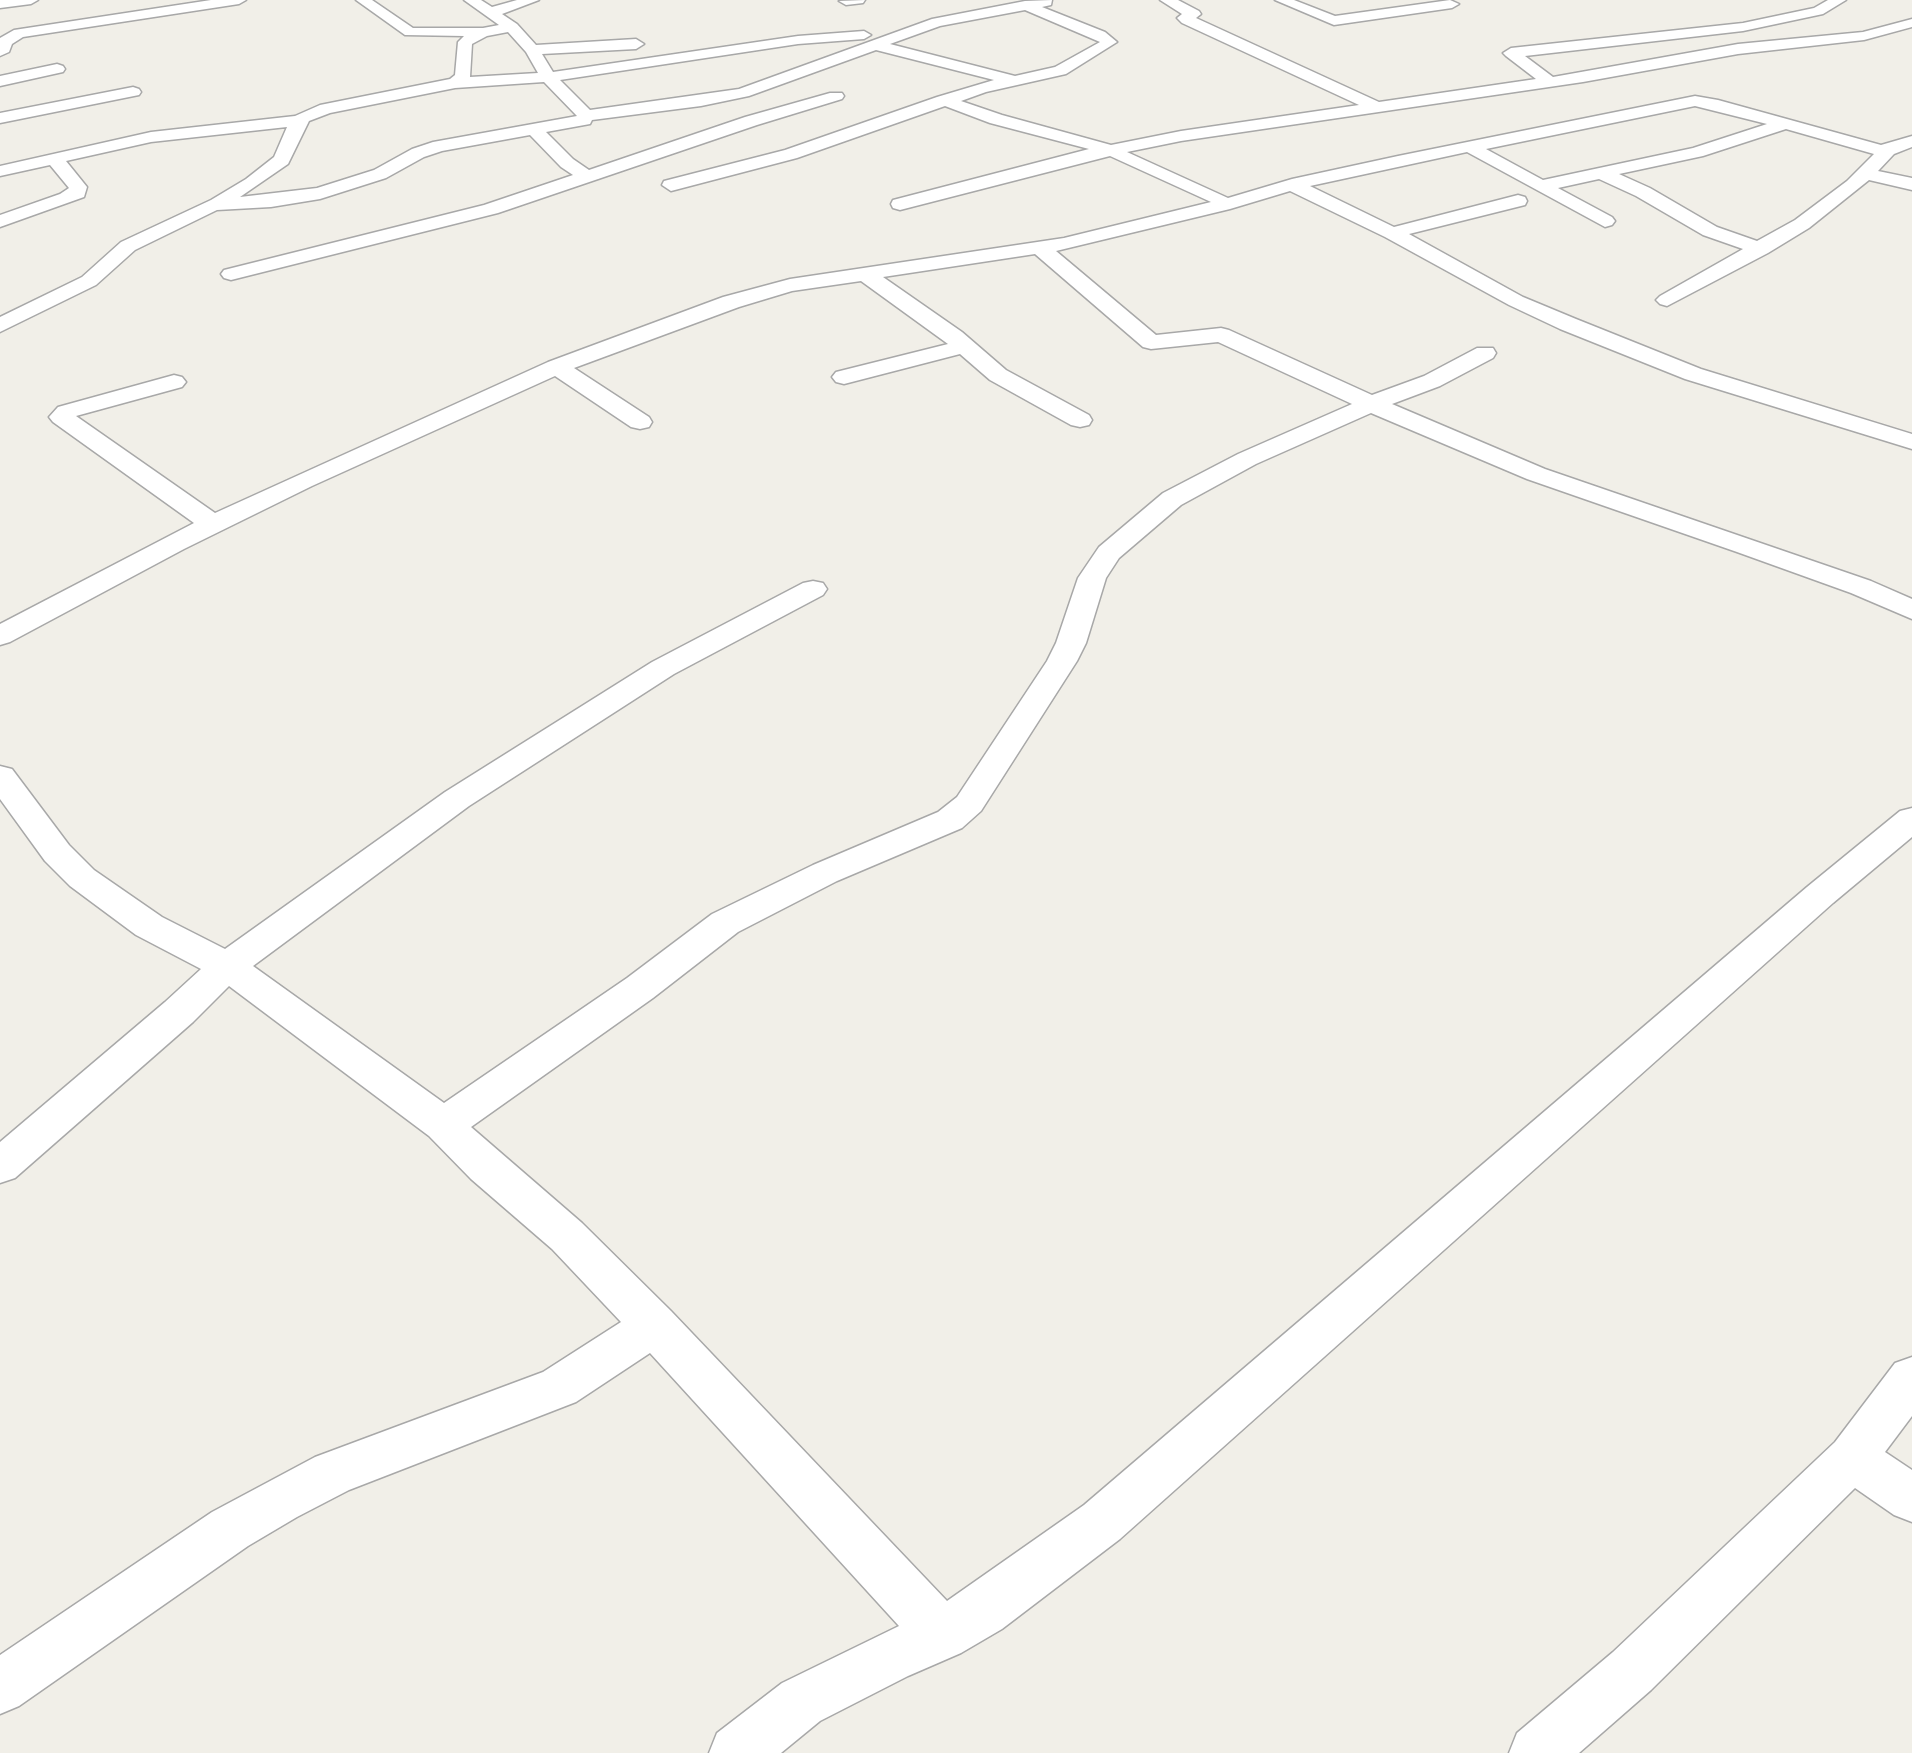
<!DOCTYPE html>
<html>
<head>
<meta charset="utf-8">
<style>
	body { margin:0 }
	canvas { display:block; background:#f1efe8 }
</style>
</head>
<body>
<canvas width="1912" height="1753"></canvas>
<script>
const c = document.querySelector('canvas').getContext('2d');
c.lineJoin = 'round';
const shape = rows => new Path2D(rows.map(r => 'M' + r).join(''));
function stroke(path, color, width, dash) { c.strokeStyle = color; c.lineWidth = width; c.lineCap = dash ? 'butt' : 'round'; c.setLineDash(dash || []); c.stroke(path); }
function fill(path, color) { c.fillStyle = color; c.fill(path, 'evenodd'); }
const minor = shape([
	[0,0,38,0,31,4,0,8,0,0],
	[211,0,246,0,239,4,23,37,12,44,9,52,0,56,0,38,14,30,211,0],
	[356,0,372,0,413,28,483,28,499,25,464,0,481,0,492,7,517,0,539,0,502,14,517,24,536,45,636,39,644,44,636,49,542,54,553,72,798,36,864,31,871,35,864,39,798,44,560,80,590,110,739,89,932,19,1025,1,1052,0,1051,5,1042,7,1105,32,1117,42,1066,74,986,92,961,101,1002,115,1111,145,1181,131,1359,105,1182,23,1177,18,1182,14,1160,0,1178,0,1199,11,1201,14,1196,18,1379,102,1536,79,1506,56,1503,53,1511,48,1743,23,1814,8,1828,0,1846,0,1823,14,1743,31,1525,56,1553,77,1738,44,1863,32,1912,19,1912,27,1864,40,1738,54,1583,82,1181,141,1127,152,1228,198,1292,179,1398,156,1695,96,1718,100,1881,145,1912,136,1912,147,1894,154,1878,171,1912,178,1912,190,1869,180,1809,228,1768,253,1667,306,1660,304,1656,300,1660,296,1743,249,1703,235,1636,196,1599,179,1558,188,1612,217,1615,221,1612,225,1605,227,1467,152,1310,186,1394,227,1518,195,1525,197,1527,201,1525,205,1409,234,1523,297,1576,319,1701,369,1912,434,1912,449,1685,379,1560,329,1509,305,1385,237,1290,191,1230,209,1056,251,1156,335,1221,328,1229,330,1372,395,1424,376,1477,348,1493,348,1496,353,1493,358,1440,386,1392,404,1545,469,1871,581,1912,599,1912,619,1851,593,1737,552,1527,479,1371,413,1256,464,1181,505,1119,558,1106,578,1086,643,1077,661,981,811,962,828,837,881,738,932,653,998,471,1127,582,1223,671,1311,947,1601,1084,1505,1807,887,1900,811,1912,808,1912,837,1833,903,1120,1539,1002,1629,961,1653,908,1676,820,1721,781,1753,709,1753,717,1733,782,1683,899,1626,650,1353,576,1402,349,1490,297,1517,248,1546,19,1706,0,1714,0,1655,212,1512,315,1457,543,1372,621,1322,552,1249,471,1179,429,1136,229,986,193,1022,15,1178,0,1183,0,1142,165,1002,201,969,136,935,70,886,45,861,0,799,0,766,12,769,69,845,94,870,162,917,225,949,445,792,652,662,803,583,813,581,823,583,827,589,823,595,674,674,469,806,253,966,444,1103,627,978,712,914,813,865,938,812,957,797,1047,661,1056,643,1078,578,1099,547,1163,493,1238,454,1352,404,1218,342,1151,349,1143,347,1035,254,883,277,962,332,1006,370,1089,415,1092,420,1089,425,1080,427,1071,425,990,380,960,354,844,384,836,382,832,377,836,372,948,344,861,281,792,291,739,307,574,368,649,417,652,422,649,427,640,429,631,427,555,376,312,486,184,549,10,642,0,645,0,624,194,523,53,422,49,417,58,407,174,375,182,377,186,382,182,387,76,416,215,513,548,362,723,297,790,279,1064,238,1211,202,1110,156,900,210,893,208,891,204,893,200,1089,149,990,123,945,106,797,158,671,191,662,185,664,181,785,150,937,97,994,80,876,50,749,96,701,106,592,120,590,124,546,132,573,159,589,170,745,117,830,93,842,93,844,96,842,99,757,125,498,213,231,280,224,278,221,274,224,270,484,205,573,175,561,167,530,135,442,151,424,157,386,178,320,199,271,207,217,210,135,250,96,285,0,332,0,317,82,277,121,242,211,200,246,179,274,157,287,127,151,142,66,161,87,187,84,197,0,227,0,215,60,194,69,188,50,165,0,176,0,166,151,132,295,116,320,105,450,79,455,75,458,42,464,36,405,35,356,0],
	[1025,10,1100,42,1055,67,1015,76,890,44,940,26,1025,10],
	[508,32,526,52,538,73,470,77,472,44,487,36,508,32],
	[544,82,577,116,433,142,412,149,374,170,317,188,240,197,288,164,309,121,330,113,455,88,544,82],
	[1695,106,1767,124,1693,148,1543,180,1486,149,1695,106],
	[1786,129,1874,154,1847,181,1795,220,1757,241,1717,227,1650,188,1619,174,1703,156,1786,129],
	[865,0,863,3,846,5,839,1,865,0],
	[1275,0,1294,0,1335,16,1450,0,1459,4,1452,8,1334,25,1275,0],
	[57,64,63,66,65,69,63,72,0,86,0,76,57,64],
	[133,87,139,89,141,92,139,95,0,123,0,113,133,87],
	[1912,1357,1912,1416,1885,1452,1912,1470,1912,1522,1894,1515,1855,1488,1651,1690,1579,1753,1509,1753,1517,1733,1613,1652,1835,1442,1895,1363,1912,1357]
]);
stroke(minor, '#a8a8a8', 3);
fill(minor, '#fff');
</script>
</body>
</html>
